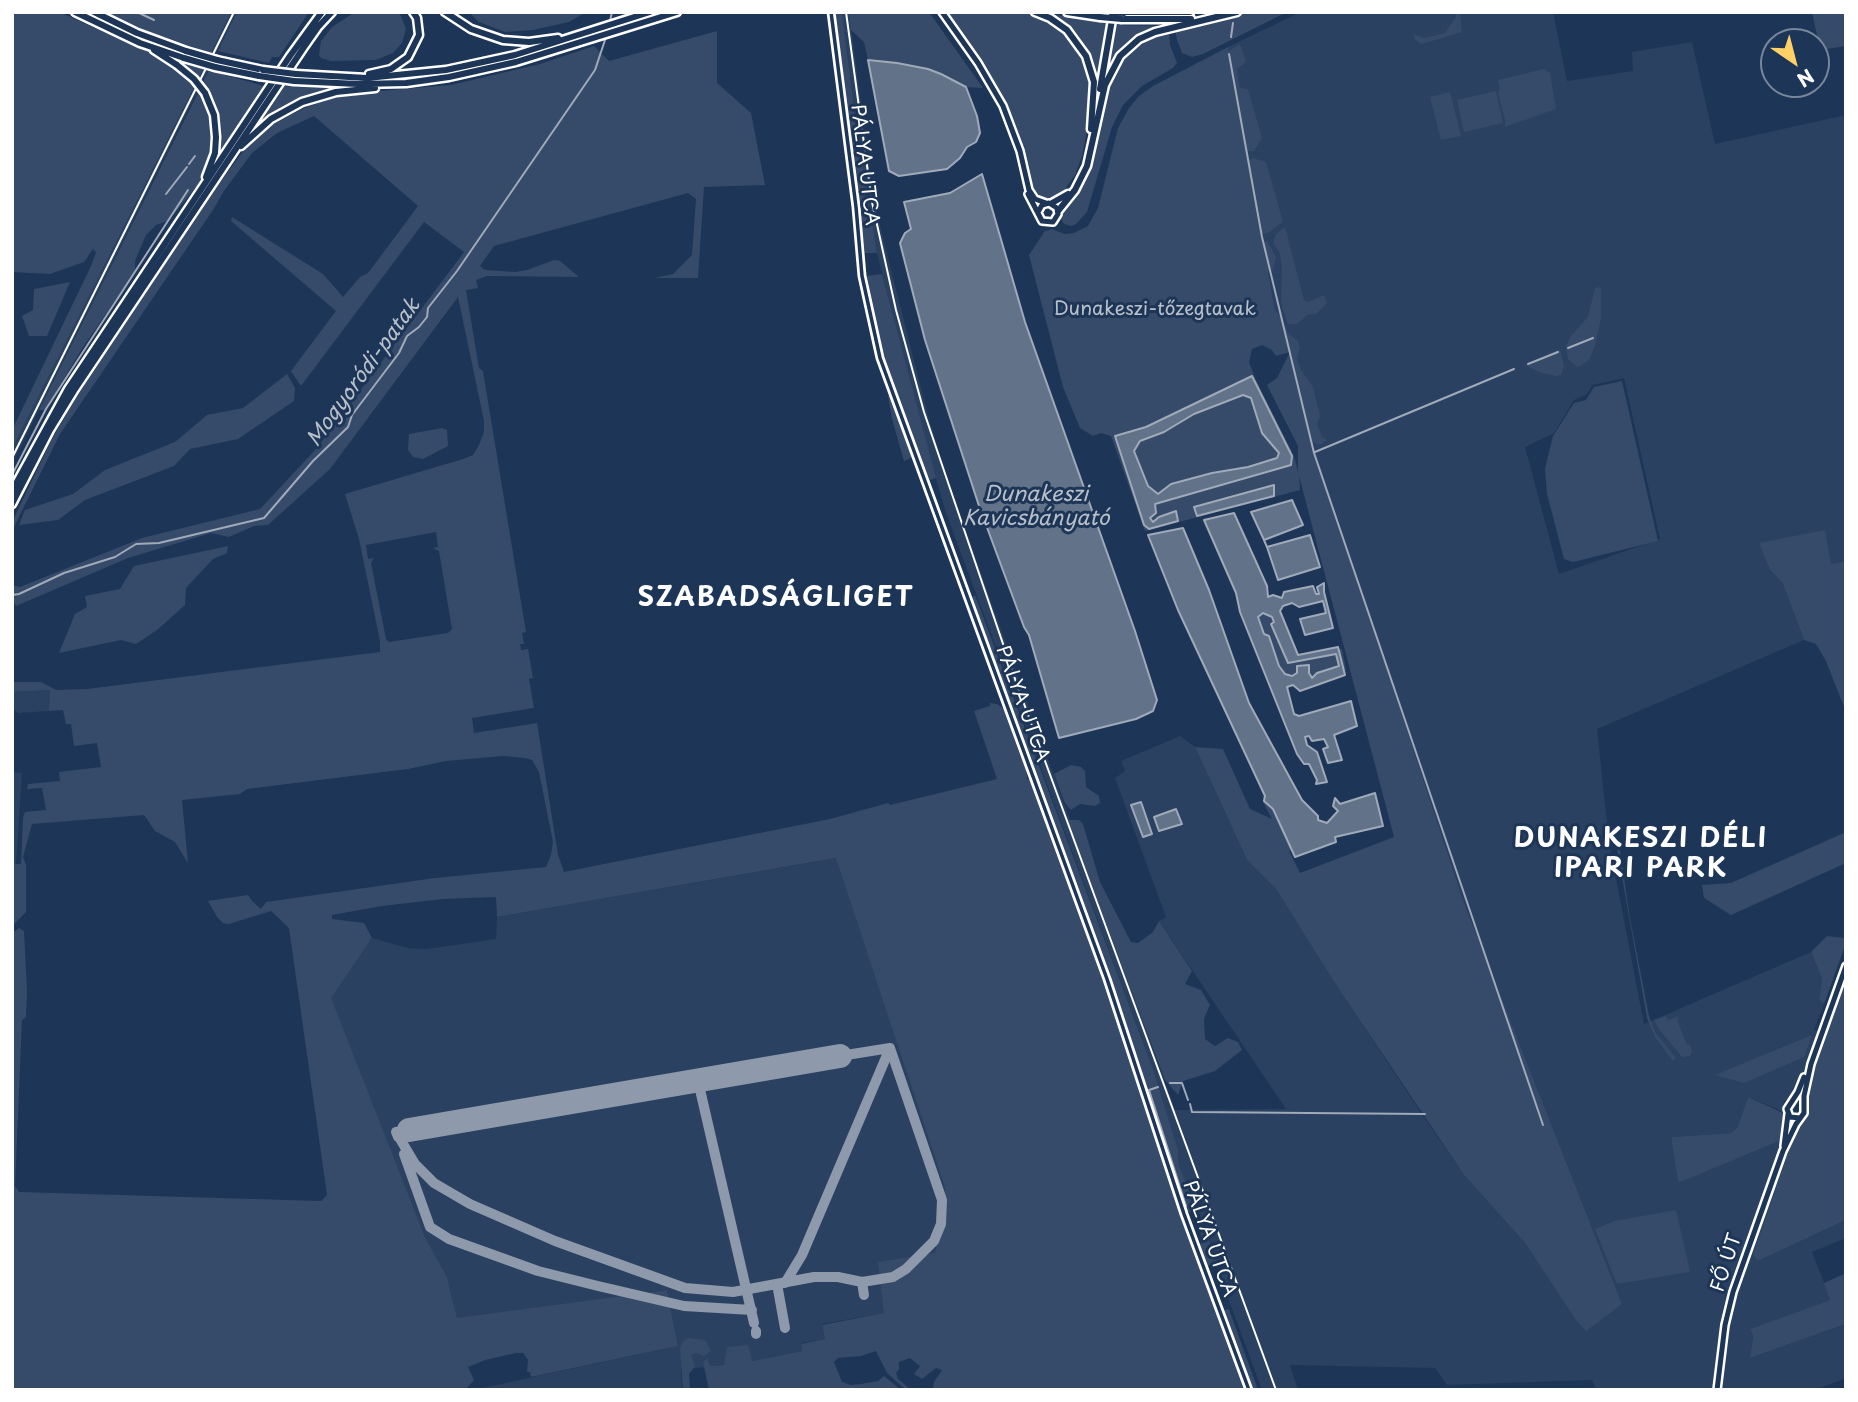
<!DOCTYPE html>
<html>
<head>
<meta charset="utf-8">
<style>
	body { margin:0 }
	#map { position:relative; width:1858px; height:1402px; overflow:hidden; background:#1d3557; font-family:"Playpen Sans",sans-serif }
	canvas { display:block }
	.frame { position:absolute; inset:0; border:14px solid #fff; pointer-events:none }
	.north { position:absolute; left:1760px; top:28px; width:70px; height:70px; box-sizing:border-box; background:#1d3557; border:2px solid #77869a; border-radius:50%; rotate:145deg; font-size:19px; font-weight:700; line-height:28px; text-align:center; color:#fff }
	.north::after { content:''; display:block; margin:auto; width:24px; height:32px; background:#ffd166; clip-path:polygon(50% 0,100% 100%,50% 72%,0 100%) }
</style>
</head>
<body>
<div id="map">
<canvas width="1858" height="1402"></canvas>
<div class="frame"></div>
<div class="north">N</div>
</div>
<script>
const c = document.querySelector('canvas').getContext('2d');
c.lineJoin = 'round';
function fill(path, color) { c.fillStyle = color; c.fill(path, 'evenodd'); }
const shape = rows => new Path2D(rows.map(r => 'M' + r).join(''));
function stroke(path, color, width, dash) { c.strokeStyle = color; c.lineWidth = width; c.lineCap = dash ? 'butt' : 'round'; c.setLineDash(dash || []); c.stroke(path); }
function write(font, color, halo, rows, align = 'center') {
  c.font = font + ' "Playpen Sans",sans-serif'; c.lineWidth = 6; c.setLineDash([]); c.textBaseline = 'middle'; c.strokeStyle = halo; c.fillStyle = color; for (const [text, x, y, turn = 0] of rows) {
    c.save(); c.translate(x, y); c.rotate((+turn || 0) * Math.PI / 180); c.textAlign = isNaN(turn) ? turn : align; if (halo) c.strokeText(text, 0, 0); c.fillText(text, 0, 0); c.restore();
  }
}
fill(shape([
	[231,12,237,12,12,464,12,449],
	[842,12,849,12,874,202,927,412,946,475,1008,649,1175,1110,1286,1109,1159,921,1166,917,1115,778,1125,771,1121,761,1180,736,1195,747,1247,860,1276,889,1334,982,1421,1113,1464,1175,1525,1243,1575,1319,1622,1304,1463,900,1316,453,1291,352,1282,348,1228,47,1301,12,1553,12,1567,81,1633,71,1632,52,1692,42,1715,144,1846,115,1846,561,1831,564,1760,543,1770,570,1782,582,1804,640,1597,729,1609,842,1644,1024,1811,952,1822,979,1819,999,1824,1004,1814,1030,1824,1032,1805,1095,1794,1096,1784,1101,1782,1111,1748,1097,1737,1128,1731,1133,1671,1137,1678,1183,1785,1122,1798,1124,1758,1261,1846,1220,1846,1238,1812,1252,1831,1300,1750,1329,1753,1336,1750,1358,1846,1324,1846,1378,1815,1390,1597,1390,1592,1380,1447,1385,1435,1368,1290,1365,1298,1390,1262,1390,1179,1165,1178,1149,1153,1069,946,513,917,413,877,253,855,116],
	[1624,378,1660,539,1559,574,1525,447,1554,433,1574,400,1586,395,1593,385],
	[50,690,49,711,18,713,12,708,12,692],
	[12,772,22,773,16,864,12,864],
	[837,858,945,1188,935,1253,885,1313,822,1324,825,1339,801,1343,802,1351,752,1361,681,1370,682,1390,482,1390,482,1388,678,1346,667,1290,457,1319,447,1277,425,1237,330,998,372,938,407,948,427,949,496,939,497,917]
]), '#2a4161');
fill(shape([
	[12,12,59,12,135,46,203,69,12,449,14,426,91,266,96,252,93,249,84,262,50,274,12,272],
	[105,12,231,12,211,53,138,28],
	[237,12,309,12,279,57,272,57,269,63,218,51],
	[355,12,400,14,406,29,402,43,393,53,376,60,331,61,321,58,319,55,321,41,332,27],
	[469,12,586,12,569,22,533,30,505,32,479,22],
	[833,12,842,12,855,116,877,253,865,253],
	[849,12,929,12,983,88,966,87,941,74,928,69,897,63,868,60,864,42,851,30],
	[945,12,1023,12,1037,15,1065,32,1084,56,1090,76,1093,100,1082,156,1075,175,1058,199,1043,201,1037,198,1030,188,1017,133,1006,104,990,78],
	[1041,12,1109,24,1097,90,1093,64,1082,44,1068,28],
	[1250,12,1287,12,1203,54,1192,57,1182,53,1177,40,1175,28],
	[1456,12,1460,13,1462,32,1422,44,1415,40,1413,34,1424,38,1445,33,1456,17],
	[1812,12,1846,12,1846,46,1820,50],
	[1114,25,1160,26,1137,37,1121,51,1104,80],
	[1169,29,1170,45,1177,63,1173,68,1142,86,1123,105,1112,127,1087,212,1076,224,1071,226,1064,224,1061,219,1061,212,1083,176,1103,96,1115,66,1140,40],
	[717,31,717,83,751,113,765,185,704,187,698,278,655,278,673,274,692,255,696,199,688,193,494,246,480,266,485,270,515,272,527,270,554,260,560,261,579,277,487,276,476,280,478,288,466,290,479,368,483,371,526,632,522,633,524,644,520,644,521,650,528,649,533,678,529,679,534,708,472,718,474,733,537,723,558,855,564,872,830,819,888,803,890,805,997,779,974,711,990,706,990,703,997,704,1006,710,1018,750,1026,767,1027,779,1030,780,1061,854,1061,860,1067,870,1053,823,1048,815,1018,737,1011,709,972,598,975,595,1153,1069,1178,1149,1179,1165,1217,1262,1207,1266,1199,1245,1203,1242,1198,1225,1191,1213,1185,1210,1143,1083,1159,1146,1183,1212,1182,1214,1196,1245,1197,1253,1215,1293,1224,1325,1222,1326,1245,1390,933,1390,934,1382,942,1370,936,1368,922,1379,914,1374,920,1366,910,1358,899,1362,899,1369,896,1373,898,1379,911,1390,906,1390,887,1373,876,1351,861,1356,838,1358,834,1362,842,1382,851,1385,861,1384,878,1381,884,1376,901,1390,709,1390,703,1362,707,1358,710,1366,724,1365,727,1347,748,1345,752,1361,802,1351,801,1344,825,1339,822,1325,884,1313,878,1262,935,1253,945,1188,836,858,497,917,496,897,443,899,382,906,332,915,332,919,364,923,372,938,331,998,425,1237,447,1277,457,1318,667,1290,678,1346,531,1377,530,1372,527,1372,528,1360,523,1353,516,1353,485,1360,468,1367,474,1380,465,1390,12,1390,12,933,19,928,24,931,27,992,26,1017,22,1020,15,1186,19,1192,321,1201,327,1195,289,928,271,911,229,924,223,923,217,917,208,901,248,895,252,901,261,909,266,902,435,878,546,867,551,855,553,842,539,772,532,760,525,758,503,756,446,761,408,769,247,789,240,794,182,800,188,863,175,842,155,831,144,815,32,824,23,857,26,865,26,912,12,926,12,864,21,864,23,818,25,812,46,810,42,788,27,789,28,784,60,781,59,772,101,767,97,743,74,746,71,724,66,724,63,710,49,711,50,690,12,692,12,682,41,682,56,690,87,689,380,652,380,641,359,539,345,494,463,459,473,455,479,445,484,432,484,421,458,297,330,469,268,525,254,526,229,537,211,533,128,558,16,606,12,600,12,585,20,587,142,538,260,509,316,449,464,252,424,222,301,386,291,371,336,311,231,221,232,217,323,274,343,297,360,277,368,273,418,206,314,116,277,133,252,153,224,191,213,210,60,434,12,531,12,522,53,437,87,379,217,186,245,149,268,127,302,109,344,94,451,85,540,64,594,46,609,61],
	[436,532,438,547,433,548,439,551,452,629,448,633,389,642,386,639,371,563,374,558,368,559,366,545],
	[1070,876,1100,952,1115,1000,1109,985,1105,983,1104,969,1075,899,1071,888,1073,887,1069,881],
	[1240,44,1246,62,1237,69,1240,88,1248,89,1262,138,1254,151,1248,151,1249,160,1253,158,1266,162,1283,222,1268,233,1262,234,1263,241,1267,241,1276,257,1273,270,1268,271,1275,310,1282,319,1288,333,1298,341,1300,348,1297,358,1301,370,1313,387,1320,416,1317,424,1322,437,1327,440,1320,445,1313,442,1316,453,1463,900,1622,1304,1586,1331,1575,1319,1525,1243,1464,1175,1334,982,1276,889,1247,860,1195,747,1223,749,1250,809,1272,819,1263,802,1263,797,1276,787,1327,836,1289,851,1300,873,1394,837,1299,476,1300,490,1145,531,1111,436,1101,433,1093,436,1080,428,1063,387,1029,255,1045,231,1052,229,1065,234,1074,233,1088,226,1098,208,1118,128,1129,108,1139,96,1153,86,1228,47,1229,51],
	[1262,345,1272,350,1276,356,1290,352,1277,378,1267,385,1298,446,1298,472,1294,456,1255,378,1249,362,1252,349],
	[1544,69,1550,73,1556,109,1505,127,1505,120,1498,93,1500,90,1498,80],
	[209,70,263,86,216,159,220,143,216,109,202,84],
	[282,86,347,89,337,90,270,117,247,135],
	[199,91,206,102,214,131,211,157,202,180,168,221,156,225,146,235,135,261,135,272,83,347,45,410,39,410],
	[1496,91,1503,123,1464,132,1457,100],
	[1450,92,1461,136,1441,140,1430,97],
	[1285,227,1304,300,1308,302,1324,295,1327,303,1316,314,1307,315,1297,324,1288,324,1284,313,1281,302,1282,268,1280,254,1273,243,1276,234],
	[882,274,936,478,930,480,909,434,884,359,873,311,867,276],
	[70,282,47,336,29,336,22,316,33,310,34,289],
	[1601,287,1601,318,1595,346,1589,360,1579,367,1576,366,1568,359,1566,346,1571,336,1588,317,1595,288],
	[1560,349,1564,366,1561,375,1556,376,1542,373,1524,365],
	[287,374,295,388,294,401,238,439,190,449,174,466,85,500,58,520,19,525,25,510,73,494,105,470,175,442,207,415,243,408],
	[1622,381,1658,541,1573,562,1564,559,1547,494,1545,469,1549,452,1553,436,1574,403,1586,400,1594,387],
	[891,395,913,457,904,461,892,419,888,396],
	[442,428,447,430,448,446,423,459,413,457,408,450,409,434],
	[1825,530,1831,564,1846,561,1846,712,1826,661,1816,644,1804,640,1782,582,1770,570,1759,543],
	[228,546,227,553,213,559,186,588,185,605,157,630,136,644,121,640,59,653,75,614,87,607,85,596,120,589,134,566],
	[1272,612,1291,659,1342,649,1346,670,1309,682,1278,681,1253,615],
	[1071,765,1081,767,1085,771,1086,787,1099,796,1100,803,1095,806,1080,804,1071,810,1065,803,1054,774],
	[1067,820,1079,820,1083,824,1100,882,1131,942,1138,943,1153,932,1159,921,1192,971,1185,984,1201,990,1210,1005,1204,1019,1205,1039,1215,1046,1228,1038,1238,1042,1242,1050,1215,1071,1183,1081,1178,1095,1165,1080],
	[1846,832,1846,863,1731,915,1704,898,1702,885,1731,883],
	[1616,843,1620,849,1629,913,1649,1016,1655,1032,1676,1058,1673,1061,1655,1037,1647,1018],
	[1827,936,1845,938,1846,936,1846,943,1824,1004,1819,999,1822,979,1811,952],
	[1846,972,1846,1220,1758,1261,1753,1255,1798,1124,1808,1113,1805,1098,1811,1070],
	[1666,1016,1668,1020,1677,1017,1679,1018,1677,1020,1687,1045,1690,1045,1692,1051,1690,1056,1682,1057,1658,1028,1654,1020],
	[1812,1035,1804,1057,1744,1083,1715,1075],
	[1748,1097,1783,1113,1785,1122,1781,1140,1678,1183,1671,1137,1731,1133,1737,1128],
	[1676,1210,1690,1272,1617,1284,1595,1229,1615,1221],
	[1846,1273,1846,1324,1750,1358,1753,1336,1750,1329,1830,1300,1824,1283],
	[1229,1309,1258,1390,1251,1390,1224,1310],
	[688,1338,705,1340,711,1351,704,1356,696,1353,691,1355,695,1366,689,1374,690,1390,683,1390,680,1348,683,1341]
]), '#364b69');
const water = shape([
	[868,60,897,63,928,69,941,74,966,87,977,116,980,133,976,142,967,147,960,158,947,169,899,176,889,171,868,60],
	[982,174,1025,322,1135,631,1157,700,1153,711,1136,719,1059,738,1029,635,1024,627,979,506,925,340,900,243,905,233,911,229,904,202,950,193,982,174],
	[1252,376,1292,456,1291,465,1155,504,1156,513,1150,518,1153,522,1159,517,1176,511,1178,521,1149,529,1144,525,1115,436,1146,427,1252,376],
	[1243,395,1251,398,1262,433,1279,453,1277,458,1248,467,1212,473,1171,484,1158,494,1148,486,1134,451,1140,441,1164,432,1194,414,1243,395],
	[1274,485,1274,496,1197,516,1194,507,1274,485],
	[1292,500,1303,525,1264,540,1251,512,1292,500],
	[1234,513,1267,586,1268,597,1273,595,1282,598,1284,592,1313,586,1316,594,1319,594,1317,587,1324,583,1324,592,1333,628,1305,635,1300,619,1326,613,1323,601,1299,607,1292,603,1283,606,1280,611,1298,655,1338,647,1345,675,1300,691,1293,685,1287,687,1294,714,1299,716,1351,701,1357,726,1334,735,1342,760,1328,763,1323,749,1328,747,1324,739,1312,741,1309,736,1305,737,1307,745,1317,752,1327,782,1316,784,1317,780,1309,764,1304,764,1297,754,1240,612,1236,593,1204,520,1234,513],
	[1263,613,1272,617,1274,622,1271,624,1288,663,1336,654,1339,666,1317,673,1312,678,1309,673,1309,665,1297,666,1297,673,1292,676,1285,674,1279,666,1269,636,1264,634,1258,617,1263,613],
	[1183,528,1209,590,1249,703,1302,800,1318,816,1318,820,1327,823,1338,811,1333,806,1335,798,1340,804,1375,793,1383,826,1335,837,1336,842,1295,857,1273,809,1264,801,1265,796,1178,610,1148,535,1183,528],
	[1310,535,1320,567,1278,580,1267,547,1310,535],
	[1141,802,1152,834,1143,837,1131,805,1141,802],
	[1176,809,1182,824,1159,831,1154,817,1176,809]
]);
fill(water, '#617289');
stroke(water, '#a0aab8', 2);
stroke(shape([
	[137,12,154,20],
	[610,21,612,12],
	[1231,37,1233,23],
	[1229,54,1262,237,1314,453,1543,1125],
	[189,164,195,156],
	[166,194,187,167],
	[1568,348,1593,338],
	[1528,364,1558,352],
	[1315,452,1514,369],
	[12,475,46,409,188,190],
	[1264,540,1267,547],
	[12,595,19,594,64,573,115,557,136,544,159,543,264,518,313,461,348,427,352,415,399,353,407,336,419,327,427,317,428,308,457,271,595,70,606,37],
	[1170,1083,1182,1083,1188,1100],
	[1158,1087,1149,1090,1186,1206],
	[1190,1104,1192,1112,1425,1114]
]), '#a0aab8', 2);
stroke(shape([
	[698,1081,754,1323],
	[396,1132,415,1164,434,1183,470,1204,555,1241,685,1288,733,1292,814,1277,838,1277,862,1282,893,1277,906,1269,934,1241,941,1224,942,1200,890,1048,840,1056],
	[398,1137,396,1132,410,1130],
	[404,1154,430,1227,449,1239,538,1271,598,1286,684,1306,752,1310],
	[862,1282,864,1295],
	[785,1283,802,1255,890,1048],
	[777,1284,785,1328],
	[756,1331,756,1334]
]), '#8e9aab', 10);
stroke(shape([
	[409,1130,840,1056]
]), '#8e9aab', 24);
const minor = shape([
	[831,12,856,207,862,276,880,358,1107,979,1184,1214,1249,1390]
]);
const major = shape([
	[942,12,978,63,1003,106,1020,151,1029,190,1035,199,1046,203],
	[1028,194,1042,221,1053,222,1058,214,1057,208,1049,203,1042,205,1038,212],
	[1800,1118,1790,1117,1787,1109,1798,1092,1804,1077],
	[1784,1146,1788,1114],
	[1717,1390,1725,1325,1733,1292,1783,1151,1796,1124,1804,1113,1804,1096,1811,1064,1846,966]
]);
const highway = shape([
	[75,12,140,43,184,58],
	[94,12,137,33,186,51],
	[445,12,471,29,503,40,529,42,558,38],
	[1035,12,1050,18,1067,30,1086,56,1094,82,1091,129],
	[1067,12,1100,17],
	[1120,12,1190,12],
	[1122,19,1191,19],
	[154,50,177,65],
	[217,60,263,70],
	[215,67,259,76],
	[296,74,367,78,446,70,515,55,650,12],
	[369,74,391,69,408,57,419,35,417,18,413,12],
	[294,81,358,84,406,83,449,77,516,62,677,12],
	[1100,89,1113,14],
	[205,93,214,115,216,137,215,153,206,177],
	[241,146,271,119,302,102,336,92,375,88],
	[1052,203,1068,194],
	[1058,211,1075,190,1087,166,1105,85,1120,56,1139,39,1155,32,1237,12],
	[12,491,68,389,290,56,322,12],
	[12,504,50,430,75,389,304,47,318,27,332,12]
]);
stroke(minor, '#fff', 9);
stroke(major, '#fff', 10);
stroke(highway, '#fff', 11);
stroke(minor, '#1d3557', 3.5);
stroke(major, '#1d3557', 5);
stroke(highway, '#1d3557', 6);
stroke(shape([
	[846,12,872,202,896,310,924,412,1016,682,1276,1390],
	[12,458,234,12]
]), '#fff', 2);
const highwayBridge = shape([
	[1111,12,1124,13],
	[1100,17,1122,19],
	[186,51,217,60],
	[184,58,215,67],
	[177,65,194,79,205,93],
	[263,70,296,74],
	[259,76,294,81]
]);
stroke(highwayBridge, '#fff', 11, []);
stroke(highwayBridge, '#1d3557', 6);
write('19px', '#fff', '#1d3557', [
	["PÁLYA UTCA",864,165,83],
	["PÁLYA UTCA",1022,704,70],
	["PÁLYA UTCA",1209,1239,70],
	["FŐ ÚT",1727,1263,-72]
]);
write('19px', '#b9c0ca', '#1d3557', [
	["Dunakeszi-tőzegtavak",1155,310]
]);
write('italic 21px', '#b8c0ca', '#1d3557', [
	["Mogyoródi-patak",364,373,-54],
	["Dunakeszi",1036,495],
	["Kavicsbányató",1036,519]
]);
c.letterSpacing = '2px';
write('bold 26px', '#fff', '#1d3557', [
	["SZABADSÁGLIGET",776,599],
	["DUNAKESZI DÉLI",1641,840],
	["IPARI PARK",1641,870]
]);
c.letterSpacing = '0px';
</script>
</body>
</html>
